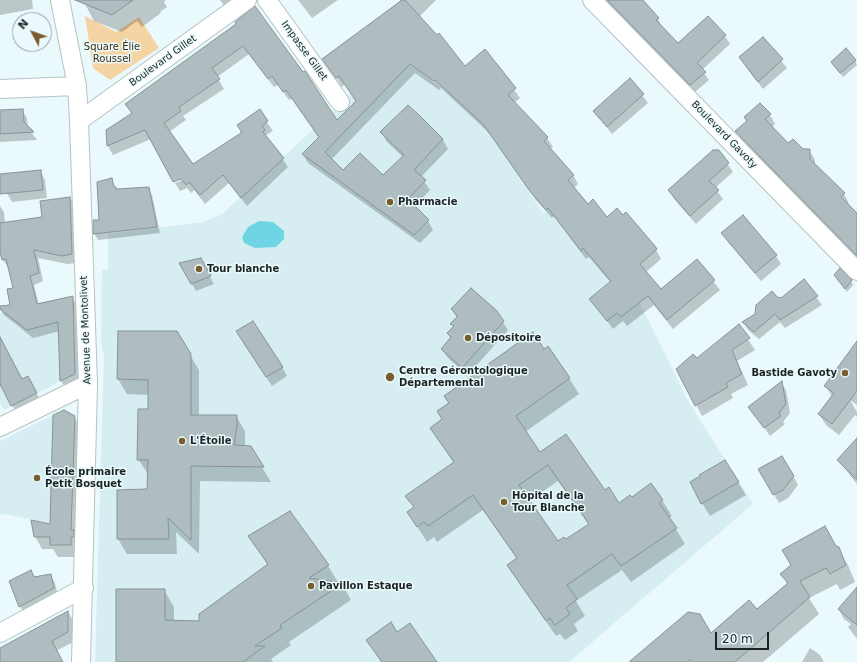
<!DOCTYPE html>
<html>
<head>
<meta charset="utf-8">
<style>
	body { margin:0 }
	#map { position:relative; width:857px; height:662px; overflow:hidden; background:#eaf9fb; font-family:"DejaVu Sans",sans-serif }
	canvas { display:block }
	.north { position:absolute; left:12px; top:12px; width:40px; height:40px; box-sizing:border-box; background:#eaf9fb; border:1px solid #98a3a5; border-radius:50%; rotate:311deg; font-size:11px; font-weight:700; line-height:16px; text-align:center; color:#1d2223 }
	.north::after { content:''; display:block; margin:auto; width:14px; height:18px; background:#775c2e; clip-path:polygon(50% 0,100% 100%,50% 72%,0 100%) }
	.scale { position:absolute; left:715px; top:632px; width:54px; height:18px; box-sizing:border-box; border:2px solid #1d2223; border-top:0; padding-left:5px; font-size:12px; line-height:14px; white-space:nowrap; color:#1d2223; -webkit-text-stroke:3px #eaf9fb; paint-order:stroke }
</style>
</head>
<body>
<div id="map">
<canvas width="857" height="662"></canvas>
<div class="north">N</div>
<div class="scale">20 m</div>
</div>
<script>
const c = document.querySelector('canvas').getContext('2d');
c.lineJoin = 'round';
function fill(path, color) { c.fillStyle = color; c.fill(path, 'evenodd'); }
const shape = rows => new Path2D(rows.map(r => 'M' + r).join(''));
function stroke(path, color, width, dash) { c.strokeStyle = color; c.lineWidth = width; c.lineCap = dash ? 'butt' : 'round'; c.setLineDash(dash || []); c.stroke(path); }
function write(font, color, halo, rows, align = 'center') {
  c.font = font + ' "DejaVu Sans",sans-serif'; c.lineWidth = 3; c.setLineDash([]); c.textBaseline = 'middle'; c.strokeStyle = halo; c.fillStyle = color; for (const [text, x, y, turn = 0] of rows) {
    c.save(); c.translate(x, y); c.rotate((+turn || 0) * Math.PI / 180); c.textAlign = isNaN(turn) ? turn : align; if (halo) c.strokeText(text, 0, 0); c.fillText(text, 0, 0); c.restore();
  }
}
fill(shape([
	[392,51,463,104,483,124,543,213,558,201,637,297,687,399,753,504,569,662,95,662,104,355,101,343,102,270,108,270,108,234,204,222,222,214,333,111],
	[73,296,75,374,4,410,0,403,0,313],
	[64,410,75,416,71,529,6,514,0,515,0,441]
]), '#d6eef2');
fill(shape([
	[85,16,116,32,139,17,159,48,110,80,93,68]
]), '#f4d4a2');
fill(shape([
	[259,221,273,222,284,231,284,239,276,247,255,248,244,243,242,237,248,227]
]), '#6fd5e5');
fill(shape([
	[0,0,32,0,33,9,0,15],
	[83,0,166,0,164,2,167,7,160,12,161,13,142,27,137,21,122,32,94,21],
	[220,0,238,0,226,8],
	[298,0,338,0,312,18],
	[400,0,436,0,419,17,464,67,485,50,520,98,514,103,547,138,553,147,550,149,573,175,578,184,574,188,587,205,654,246,661,259,646,272,660,291,697,260,720,290,673,329,654,305,627,326,623,321,613,329,590,299,611,283,589,257,586,259,554,216,552,218,535,199,489,133,441,88,439,90,415,73,331,160,343,171,383,177,403,157,387,142,382,133,418,116,443,140,448,149,421,177,430,190,414,207,428,221,433,230,420,243,308,163,303,154,319,138,292,99,289,100,278,85,274,87,249,54,217,77,224,89,183,116,186,120,169,132,193,165,241,134,259,111,273,131,266,135,288,167,247,206,229,183,205,204,194,190,191,193,187,188,180,191,175,183,186,179,151,139,113,155,108,146,107,131,132,114,126,104,237,24,336,121,357,101,345,84,342,87,323,59,400,2],
	[605,0,642,0,658,19,662,27,678,45,708,17,725,36,730,44,702,70,709,80,695,92],
	[763,38,787,68,763,89,749,71],
	[855,60,857,65,843,77,835,66],
	[630,80,648,103,612,134,594,111],
	[22,110,27,118,28,128,37,140,0,142,0,111],
	[770,115,775,124,772,127,788,144,809,150,815,160,815,165,844,194,849,203,847,205,857,215,857,258,742,141,737,132],
	[717,149,733,172,715,188,723,199,696,224,674,199,669,190],
	[40,171,45,180,47,198,12,202,7,193,5,175],
	[111,180,117,190,148,188,152,195,160,233,98,240,94,233,100,221],
	[70,198,75,206,76,263,68,264,38,258,43,281,34,285,39,305,72,297,77,306,79,382,66,389,61,381,60,331,33,338,4,315,0,309,0,307,11,305,14,288,9,268,3,260,0,247,0,206,4,212,5,223,43,218],
	[722,233,776,256,781,264,761,281,728,242],
	[200,259,214,284,196,291,180,264],
	[838,280,851,280,853,285,847,292],
	[804,281,822,305,785,328,780,322,759,339,748,330,744,323,778,299,781,300],
	[452,310,495,310,508,330,467,376,447,357,442,349,451,339,448,334,454,328,452,324,457,318],
	[739,326,755,350,737,361,748,385,731,394,733,398,702,416,678,369,697,359],
	[119,332,190,355,199,370,199,416,236,416,245,431,245,447,250,447,271,482,200,481,199,554,176,532,177,554,127,554,118,539,148,490,148,474,138,459,149,410,149,395,127,394,118,379],
	[0,337,22,380,35,390,43,405,19,418,2,386,0,387],
	[242,341,282,367,287,376,272,386],
	[857,343,857,405,850,400,857,412,857,417,855,415,839,435,826,425,819,414,832,397,826,386],
	[544,350,569,378,579,394,525,432,540,453,604,492,619,504,662,500,672,516,669,518,685,544,631,582,622,570,576,601,585,616,574,624,578,631,565,640,560,634,556,636,518,581,508,565,517,559,483,510,437,542,434,537,427,542,408,512,414,508,407,496,454,463,431,428,443,420,449,404,445,397],
	[558,481,589,525,566,541,558,542,529,501],
	[781,383,786,390,790,413,783,422,785,424,770,436,752,410],
	[74,417,82,430,78,557,58,557,53,549,42,549,35,536,51,526],
	[857,440,857,484,838,460],
	[782,457,798,485,788,498,779,503,760,470],
	[738,482,746,495,710,516,702,503],
	[290,513,328,566,338,582,336,583,342,584,351,600,289,642,291,645,271,659,273,662,117,662,164,590,174,607,174,622,200,622,268,566,250,536],
	[836,547,848,565,855,582,840,590,837,584,809,598,819,614,763,662,630,662,711,634,757,611,787,584,782,574],
	[50,575,55,583,58,596,24,614,20,606],
	[857,588,857,639,848,627,851,624,844,619,839,610],
	[68,612,74,622,73,642,56,651,62,662,41,662,30,633],
	[397,633,435,662,381,662,367,640],
	[810,648,820,655,824,662,802,662]
]), '#0003');
const building = shape([
	[75,0,133,0,112,15,75,0],
	[402,0,405,0,437,35,439,33,465,66,485,49,516,88,508,95,548,137,544,141,574,175,568,180,588,204,593,199,607,217,617,208,623,215,626,212,655,246,657,249,640,264,661,289,697,259,715,280,667,320,648,296,621,317,617,313,607,321,589,299,611,281,583,248,581,251,548,208,546,210,529,190,483,124,435,80,434,81,410,64,325,152,343,170,360,153,383,175,404,155,380,132,408,105,419,115,443,139,414,170,426,180,408,199,429,220,414,235,302,154,319,137,286,90,283,92,272,76,268,79,243,46,212,68,220,79,179,107,181,111,164,123,193,164,241,133,241,131,237,125,260,109,268,121,262,126,265,130,263,132,284,158,241,198,223,175,200,195,189,182,186,185,181,179,173,182,145,130,107,146,106,130,132,113,125,104,236,24,235,22,255,6,303,72,305,71,337,120,356,101,339,76,336,78,322,59,402,0],
	[607,0,643,0,659,18,656,20,678,43,708,16,726,35,697,63,706,72,690,85,607,0],
	[763,37,783,59,758,82,739,57,763,37],
	[846,48,856,60,840,73,831,62,846,48],
	[630,78,644,94,607,127,593,111,630,78],
	[760,103,771,114,765,119,788,143,793,139,803,149,810,149,810,159,845,193,841,197,857,213,857,256,735,131,747,121,744,117,760,103],
	[23,109,24,122,34,132,0,134,0,110,23,109],
	[713,150,719,150,729,163,709,181,719,190,690,216,668,190,713,150],
	[41,170,43,190,0,194,0,174,41,170],
	[112,178,114,187,116,187,116,189,149,187,157,227,93,234,93,220,99,220,97,182,112,178],
	[70,197,72,254,62,256,34,250,39,273,30,276,37,304,73,296,75,374,60,381,58,322,27,330,0,309,0,306,10,305,7,289,13,288,6,259,2,260,0,252,0,223,42,217,40,201,70,197],
	[743,215,777,255,755,273,721,233,743,215],
	[201,258,211,276,191,284,179,263,201,258],
	[840,268,852,280,845,289,834,275,840,268],
	[804,279,818,296,780,320,775,314,754,332,742,322,755,314,756,305,772,291,778,298,780,297,781,298,804,279],
	[471,288,496,310,504,321,462,368,441,349,451,337,447,333,454,326,450,324,458,316,451,309,471,288],
	[253,321,283,367,266,377,236,331,253,321],
	[739,324,750,338,732,350,742,374,726,383,728,387,695,406,676,369,693,354,697,358,739,324],
	[118,331,177,331,191,354,191,415,237,415,237,426,234,445,251,446,264,467,191,466,191,540,168,518,169,539,117,539,117,490,147,489,148,460,137,460,138,409,148,409,148,380,117,379,118,331],
	[533,332,544,349,548,346,570,378,516,416,540,452,566,434,605,490,609,487,619,503,630,495,632,497,651,483,663,500,659,503,677,528,621,566,612,554,567,585,577,599,566,608,570,614,555,625,550,618,546,621,507,565,517,558,473,495,428,526,424,522,417,527,407,512,414,507,405,496,454,462,430,428,442,419,437,411,449,403,444,396,533,332],
	[548,465,589,524,566,539,564,537,558,541,519,485,548,465],
	[0,337,22,379,28,376,37,393,11,406,0,384,0,337],
	[857,341,857,391,832,424,818,414,834,393,824,386,857,341],
	[782,381,786,404,779,413,781,416,764,428,748,407,782,381],
	[64,410,75,416,71,530,74,530,74,537,71,537,71,545,50,545,50,537,34,537,31,520,50,524,53,415,64,410],
	[857,438,857,480,837,460,857,438],
	[782,456,794,476,783,490,773,495,758,469,782,456],
	[725,460,739,482,701,504,690,482,700,476,699,475,725,460],
	[290,511,329,565,309,578,343,583,280,625,282,628,255,646,265,646,243,662,116,662,116,589,165,589,165,620,199,621,199,614,268,564,248,536,290,511],
	[825,526,836,546,839,547,846,565,830,574,826,568,800,581,810,597,735,662,692,662,690,660,687,662,629,662,688,612,700,614,711,633,749,600,757,609,788,583,780,574,791,565,782,550,825,526],
	[31,570,34,577,51,574,54,588,19,607,9,581,31,570],
	[857,587,857,625,838,609,857,587],
	[68,611,68,632,52,641,63,662,0,662,0,648,68,611],
	[391,622,397,632,410,623,437,662,382,662,366,640,391,622]
]);
fill(building, '#afbdc0');
stroke(building, '#879496', 1);
const minor = shape([
	[60,0,77,86,79,121,88,384,81,662],
	[267,0,340,102],
	[592,0,857,271],
	[0,89,77,86],
	[79,121,247,0],
	[0,427,88,384],
	[0,633,84,588]
]);
stroke(minor, '#b5c3c5', 20);
stroke(minor, '#fff', 18);
for (const [x, y, r, color] of [
	[390,202,4,"#775c2e"],
	[199,269,4,"#775c2e"],
	[468,338,4,"#775c2e"],
	[845,373,4,"#775c2e"],
	[390,377,5,"#775c2e"],
	[182,441,4,"#775c2e"],
	[37,478,4,"#775c2e"],
	[504,502,4,"#775c2e"],
	[311,586,4,"#775c2e"]
]) { const dot = new Path2D(); dot.arc(x, y, r, 0, 2 * Math.PI); c.fillStyle = color; c.fill(dot); stroke(dot, '#eaf9fb', 1.5); }
write('10px', '#3e2d0f', '#eaf9fb', [
	["Square Élie",112,47],
	["Roussel",112,59]
]);
write('10px', '#1d2223', '#eaf9fb', [
	["Impasse Gillet",304,51,54],
	["Boulevard Gillet",163,61,-36],
	["Boulevard Gavoty",724,135,46],
	["Avenue de Montolivet",86,330,-92]
]);
write('bold 10px', '#1d2223', '#eaf9fb', [
	["Pharmacie",398,202],
	["Tour blanche",207,269],
	["Dépositoire",476,338],
	["Centre Gérontologique",399,371],
	["Départemental",399,383],
	["Bastide Gavoty",837,373,"right"],
	["L'Étoile",190,441],
	["École primaire",45,472],
	["Petit Bosquet",45,484],
	["Hôpital de la",512,496],
	["Tour Blanche",512,508],
	["Pavillon Estaque",319,586]
], 'left');
</script>
</body>
</html>
